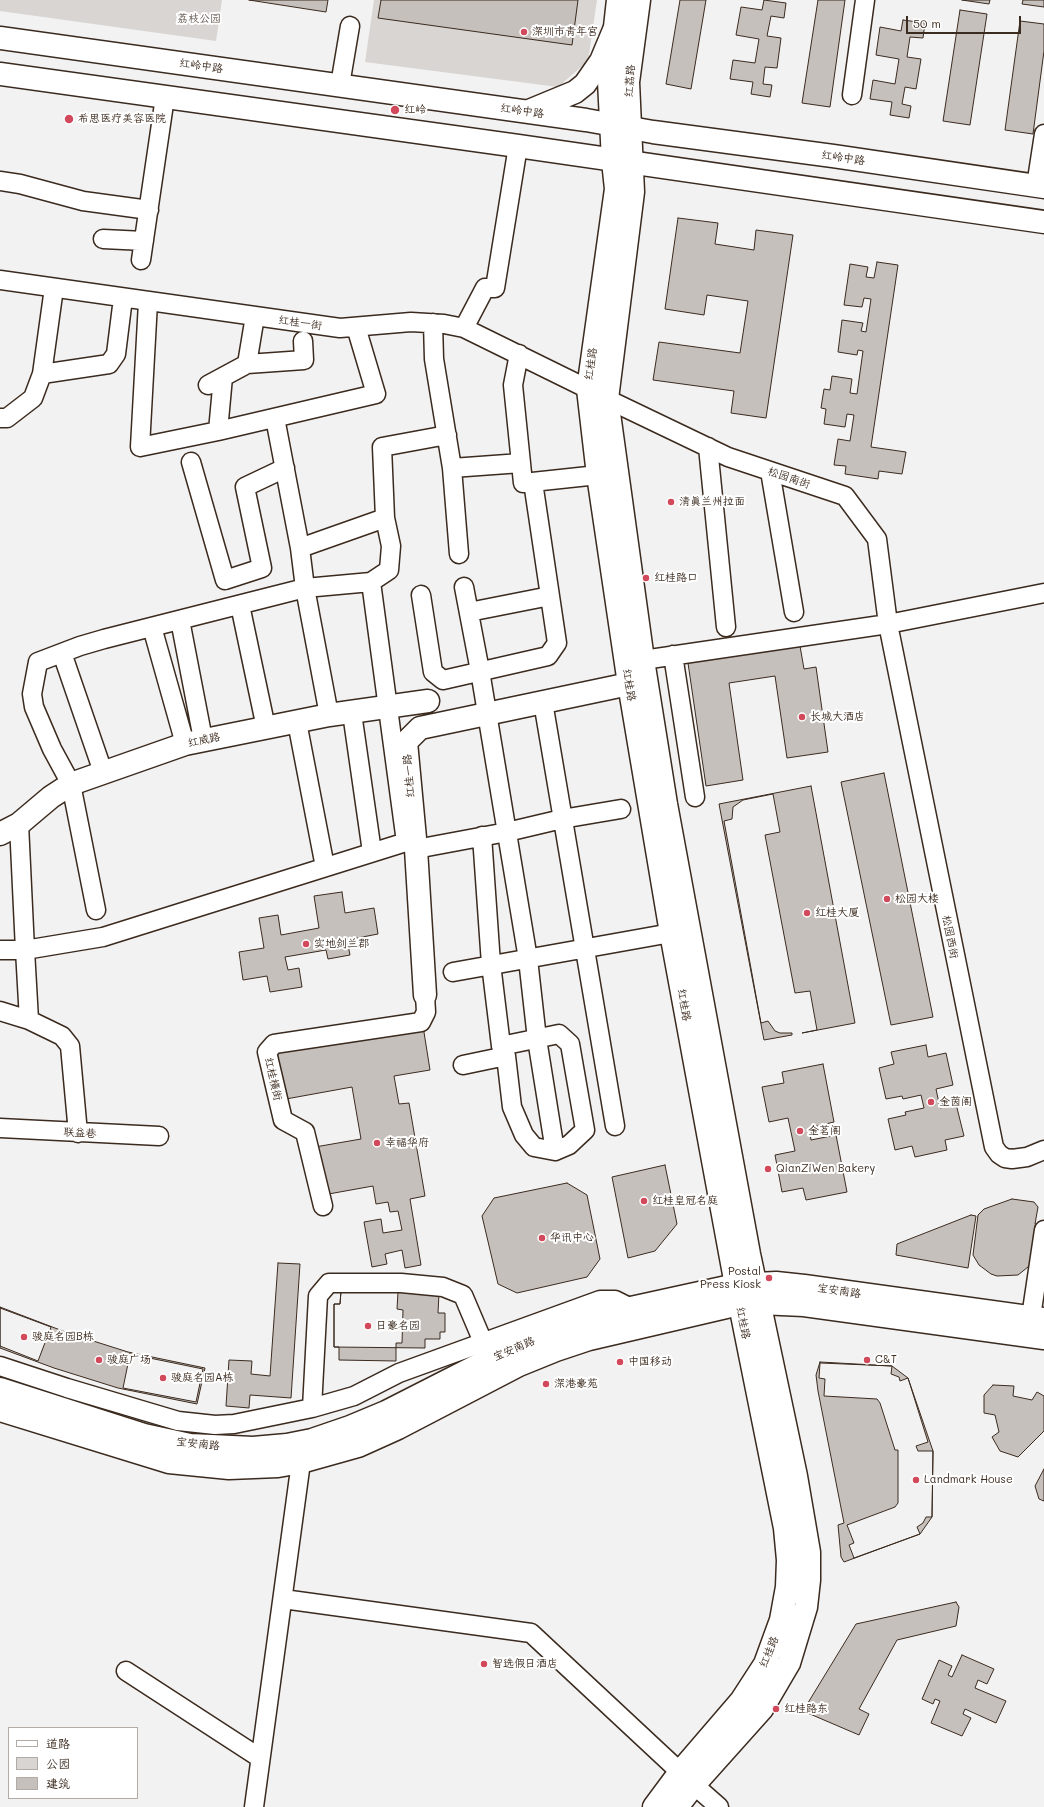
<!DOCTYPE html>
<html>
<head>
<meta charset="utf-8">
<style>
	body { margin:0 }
	#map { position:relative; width:1044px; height:1807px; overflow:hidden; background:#f3f2f2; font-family:Mali,"LXGW WenKai TC",sans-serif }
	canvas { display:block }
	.legend { position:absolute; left:8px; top:1727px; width:130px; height:72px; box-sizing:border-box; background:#fff; border:1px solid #b1aaa5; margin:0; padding:5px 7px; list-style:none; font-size:12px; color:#3b2a1e }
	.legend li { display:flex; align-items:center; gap:8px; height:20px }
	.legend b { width:20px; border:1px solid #b1aaa5 }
	.scale { position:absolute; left:906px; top:16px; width:115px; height:18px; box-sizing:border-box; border:2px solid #3b2a1e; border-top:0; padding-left:5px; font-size:12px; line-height:14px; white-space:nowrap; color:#3b2a1e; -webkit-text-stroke:3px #fff; paint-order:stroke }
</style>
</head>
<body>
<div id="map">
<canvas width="1044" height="1807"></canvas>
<ul class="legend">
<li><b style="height:5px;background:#fff"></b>道路</li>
<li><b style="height:11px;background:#d8d5d2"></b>公园</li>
<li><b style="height:11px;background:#c6c0bd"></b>建筑</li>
</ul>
<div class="scale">50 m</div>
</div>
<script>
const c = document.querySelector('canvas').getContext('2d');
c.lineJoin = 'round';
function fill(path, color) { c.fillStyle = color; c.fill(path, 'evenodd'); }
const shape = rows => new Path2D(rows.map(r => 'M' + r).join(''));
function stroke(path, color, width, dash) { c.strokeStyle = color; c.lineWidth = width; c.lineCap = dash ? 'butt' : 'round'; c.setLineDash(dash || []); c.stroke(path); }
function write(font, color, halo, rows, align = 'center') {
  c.font = font + ' Mali,"LXGW WenKai TC",sans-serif'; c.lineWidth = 4; c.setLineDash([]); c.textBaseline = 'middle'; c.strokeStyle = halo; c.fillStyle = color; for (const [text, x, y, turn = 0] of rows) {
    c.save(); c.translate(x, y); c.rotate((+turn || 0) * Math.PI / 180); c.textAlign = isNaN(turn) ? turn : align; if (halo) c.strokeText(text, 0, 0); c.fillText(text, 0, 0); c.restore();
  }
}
fill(shape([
	[0,0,222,0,216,41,0,11],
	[374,0,597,0,588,61,558,87,365,62]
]), '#d8d5d2');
const building = shape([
	[249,0,328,0,326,12,249,0],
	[381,0,578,0,572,45,378,18,381,0],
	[680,0,706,0,691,89,666,84,680,0],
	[764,0,786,3,784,18,771,16,767,36,781,38,777,68,765,67,763,84,772,85,770,97,751,94,753,82,730,79,733,60,755,63,759,39,736,35,741,7,762,10,764,0],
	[818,0,845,0,830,107,802,103,818,0],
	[962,0,990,0,989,4,962,0],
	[1023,0,1044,0,1044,7,1022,4,1023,0],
	[960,10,987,14,970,125,943,121,960,10],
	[903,20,925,23,923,38,910,37,907,57,921,59,916,89,905,87,902,104,911,106,909,118,890,115,892,102,870,99,873,80,895,84,899,59,876,55,880,27,901,31,903,20],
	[1020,21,1044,24,1044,51,1033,134,1005,130,1020,21],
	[678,218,718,223,715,244,754,250,756,230,793,235,766,418,731,413,734,391,653,380,659,342,740,353,748,301,707,295,704,315,665,309,678,218],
	[877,262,898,265,871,447,906,452,902,474,879,471,878,479,845,474,846,466,834,465,838,439,850,441,854,415,847,414,845,427,824,424,826,409,821,408,824,389,830,390,832,376,852,379,850,393,857,394,863,351,858,350,857,355,838,352,842,320,863,323,861,331,866,332,871,299,864,298,862,307,844,305,850,264,868,267,866,277,874,278,877,262],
	[800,646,804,669,816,667,828,752,787,758,775,676,729,683,743,780,706,786,688,663,800,646],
	[884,773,933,1017,891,1025,841,782,884,773],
	[811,786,855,1023,802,1033,817,1030,810,991,795,993,765,835,780,832,773,794,743,800,733,807,732,819,724,821,761,1023,768,1021,775,1031,780,1033,792,1033,792,1035,764,1040,719,804,811,786],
	[342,892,345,913,374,908,378,934,347,940,350,955,328,959,326,950,285,957,288,970,299,968,302,987,270,992,267,976,243,980,239,952,264,948,259,918,278,915,281,935,319,928,314,896,342,892],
	[423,1026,430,1070,394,1076,399,1104,409,1103,425,1196,410,1199,421,1265,405,1268,402,1250,385,1254,387,1264,372,1267,364,1222,381,1219,383,1233,402,1230,398,1211,390,1212,388,1202,376,1204,373,1186,323,1195,315,1147,361,1139,352,1087,286,1099,277,1052,423,1026],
	[926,1045,928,1057,946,1053,953,1085,936,1089,940,1108,956,1104,964,1136,945,1140,947,1150,915,1157,912,1146,895,1150,888,1119,906,1115,905,1112,924,1108,921,1095,903,1099,902,1096,886,1099,879,1068,894,1064,891,1052,926,1045],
	[823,1064,834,1122,809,1128,811,1140,836,1135,847,1192,806,1200,803,1188,782,1192,775,1155,795,1151,788,1118,769,1122,762,1087,784,1083,782,1072,823,1064],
	[665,1165,677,1224,655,1251,628,1258,612,1177,665,1165],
	[567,1183,587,1195,600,1259,587,1277,517,1293,498,1284,482,1216,494,1198,567,1183],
	[1012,1199,1034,1202,1038,1207,1035,1224,1040,1225,1031,1263,1028,1267,1018,1275,997,1276,991,1274,979,1265,973,1255,978,1215,984,1209,1012,1199],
	[971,1215,976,1216,968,1268,896,1255,897,1244,971,1215],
	[278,1263,300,1264,291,1398,250,1395,249,1408,226,1406,229,1360,252,1361,251,1374,270,1376,278,1263],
	[341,1291,398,1292,397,1309,403,1310,402,1343,396,1343,396,1361,339,1360,339,1347,334,1347,334,1304,340,1304,341,1291],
	[341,1291,439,1293,438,1313,445,1313,445,1332,440,1332,440,1339,425,1339,425,1348,334,1347,334,1304,340,1304,341,1291],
	[0,1307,68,1333,128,1352,205,1368,197,1404,118,1388,54,1368,0,1348,0,1307],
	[0,1308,51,1327,38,1361,0,1346,0,1308],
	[130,1354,203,1369,196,1402,123,1388,130,1354],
	[820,1362,892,1366,908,1378,933,1451,932,1517,920,1534,844,1562,841,1557,838,1525,844,1523,818,1391,816,1375,820,1362],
	[820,1363,892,1366,891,1374,899,1377,900,1381,908,1378,928,1442,916,1446,918,1451,933,1451,932,1517,926,1517,923,1523,917,1527,920,1534,854,1558,849,1545,854,1543,847,1525,895,1507,898,1503,898,1450,895,1450,880,1403,877,1399,824,1396,825,1379,819,1378,820,1363],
	[993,1385,1014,1386,1013,1396,1032,1400,1037,1392,1044,1396,1044,1431,1018,1457,1000,1451,992,1437,999,1432,995,1415,984,1413,984,1395,993,1385],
	[1044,1469,1044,1501,1039,1499,1035,1486,1044,1469],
	[956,1602,959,1607,956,1626,897,1640,859,1709,869,1714,859,1735,803,1711,856,1624,956,1602],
	[962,1655,994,1669,987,1684,978,1680,975,1688,1006,1701,996,1723,965,1709,963,1714,971,1718,962,1736,931,1723,940,1701,935,1699,933,1704,922,1699,939,1660,952,1666,948,1675,952,1677,962,1655]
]);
fill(building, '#c6c0bd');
stroke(building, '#3b2a1e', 1);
const minor = shape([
	[340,85,350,26],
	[852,95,865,0],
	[0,181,20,184,83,201,149,210],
	[1036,186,1044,134],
	[103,239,144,241],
	[141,260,165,97],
	[0,280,340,328,411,322,444,324,464,328,588,389],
	[148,302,140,447,218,431,376,394,356,327],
	[433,323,434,359,452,468,459,554],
	[464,328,485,288,495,288,518,146],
	[519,354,513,385,523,483,598,475],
	[247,364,255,316],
	[42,374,109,364,116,354,123,298],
	[208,385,247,364,304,360,303,341],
	[607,399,728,457,845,496,877,539,888,624,994,1147,999,1154,1005,1158,1012,1159,1027,1157,1044,1150],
	[0,418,7,418,33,398,42,374,54,288],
	[275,418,300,548,305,588,329,715],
	[218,431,223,377],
	[708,447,726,627],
	[191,462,225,580,262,568,245,487,285,468],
	[452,468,521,463],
	[770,471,794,612],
	[300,548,385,518],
	[464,587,480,671,528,959,537,1039,555,1151],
	[421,595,433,672,443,680,548,656,557,643,533,482],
	[240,605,266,728],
	[469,612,550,596],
	[180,620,201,729],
	[152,627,185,744],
	[62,653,103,772],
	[673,655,695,797],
	[643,660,888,624,1044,593],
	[543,702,615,1126],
	[352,713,372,852],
	[297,722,325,867],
	[19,824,25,950,103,937,406,842,371,582],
	[482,836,491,964,501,1046,506,1056,512,1107,524,1135,534,1147,555,1151,569,1145,585,1130,570,1044,559,1034,501,1046],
	[416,849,507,832,562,819,621,809],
	[96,910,71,784,52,749,34,707,32,694,38,662,80,646,104,639,305,588,371,582,389,570,391,546,385,518,382,447,447,435],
	[0,950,25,950,29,1020,62,1036,70,1046,78,1133],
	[453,972,671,933],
	[0,1011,29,1020],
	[463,1065,506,1056],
	[0,1128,159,1136],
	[323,1206,305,1132,283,1120,267,1052,274,1044,421,1022,426,1012,425,995],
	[1031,1317,1044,1230],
	[0,1366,67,1388,178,1421,215,1425,234,1424,312,1408,354,1396,399,1373,600,1300,615,1300,631,1308],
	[312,1408,318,1296,329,1283,401,1283,443,1287,463,1295,483,1342],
	[283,1599,531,1633,694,1785,719,1807],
	[126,1671,260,1758],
	[254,1807,301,1462]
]);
const tertiary = shape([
	[0,834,19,824,51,797,71,784,185,744,329,715,428,701],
	[425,995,416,849,406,742,420,728,629,684],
	[0,1389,144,1435,190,1445,253,1448,287,1445,312,1440,350,1427,386,1412,502,1353,580,1322,631,1308,736,1285,776,1283,804,1286,1044,1319],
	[0,1410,169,1462,229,1468,278,1466,301,1462,358,1446,398,1428,519,1365,556,1350,589,1339,739,1304,759,1303,804,1305,1044,1338]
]);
const secondary = shape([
	[618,0,609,81,613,161,616,189,588,389,598,475,629,684,671,933,736,1285,785,1528,788,1560,787,1587,781,1620,765,1664,741,1701,680,1772,654,1807],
	[639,0,628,82,633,192,607,399,643,660,666,804,749,1254,796,1476,809,1552,809,1580,806,1607,789,1663,762,1709,694,1785,677,1807]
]);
const primary = shape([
	[0,38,586,120,653,132,833,156,1044,187],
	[0,74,518,146,1044,222],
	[529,111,575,92,585,84,601,61,614,30]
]);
stroke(minor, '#3b2a1e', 21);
stroke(tertiary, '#3b2a1e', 25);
stroke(secondary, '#3b2a1e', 25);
stroke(primary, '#3b2a1e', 25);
stroke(minor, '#fff', 18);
stroke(tertiary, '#fff', 22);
stroke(secondary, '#fff', 22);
stroke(primary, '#fff', 22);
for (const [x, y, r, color] of [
	[524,32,4,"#d1495b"],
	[395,110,5,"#d1495b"],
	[69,119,5,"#d1495b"],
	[671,502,4,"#d1495b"],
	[646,578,4,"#d1495b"],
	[802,717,4,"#d1495b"],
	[887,899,4,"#d1495b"],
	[807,913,4,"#d1495b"],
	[306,944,4,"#d1495b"],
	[931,1102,4,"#d1495b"],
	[800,1131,4,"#d1495b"],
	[377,1143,4,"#d1495b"],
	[768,1169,4,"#d1495b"],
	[644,1201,4,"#d1495b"],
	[542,1238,4,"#d1495b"],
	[769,1278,4,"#d1495b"],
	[368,1326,4,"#d1495b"],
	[24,1337,4,"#d1495b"],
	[99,1360,4,"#d1495b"],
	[867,1360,4,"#d1495b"],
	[620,1362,4,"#d1495b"],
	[163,1378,4,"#d1495b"],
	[546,1384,4,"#d1495b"],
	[916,1480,4,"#d1495b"],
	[484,1664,4,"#d1495b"],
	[776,1709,4,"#d1495b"]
]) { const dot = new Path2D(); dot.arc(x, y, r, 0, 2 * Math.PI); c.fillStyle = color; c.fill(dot); stroke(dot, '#fff', 1.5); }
write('11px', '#62554b', '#fff', [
	["荔枝公园",199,19]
]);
write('11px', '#3b2a1e', '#fff', [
	["深圳市青年宫",532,32],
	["红岭",404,110],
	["希思医疗美容医院",78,119],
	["清真兰州拉面",679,502],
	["红桂路口",654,578],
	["长城大酒店",810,717],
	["松园大楼",895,899],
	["红桂大厦",815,913],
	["实地剑兰郡",314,944],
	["金茵阁",939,1102],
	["金茗阁",808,1131],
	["幸福华府",385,1143],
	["QianZiWen Bakery",776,1169],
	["红桂皇冠名庭",652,1201],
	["华讯中心",550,1238],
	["Postal",761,1272,"right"],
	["Press Kiosk",761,1285,"right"],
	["日豪名园",376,1326],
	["骏庭名园B栋",32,1337],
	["骏庭广场",107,1360],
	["C&T",875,1360],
	["中国移动",628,1362],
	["骏庭名园A栋",171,1378],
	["深港豪苑",554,1384],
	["Landmark House",924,1480],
	["智选假日酒店",492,1664],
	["红桂路东",784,1709]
], 'left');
write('11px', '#3b2a1e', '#fff', [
	["红岭中路",201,66,8],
	["红荔路",630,81,-86],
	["红岭中路",522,111,8],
	["红岭中路",843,158,8],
	["红桂一街",300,323,8],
	["红桂路",591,364,-82],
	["松园南街",789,478,19],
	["红桂路",629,685,81],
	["红威路",204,740,-12],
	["红桂一路",409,776,-95],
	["松园西街",950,937,79],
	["红桂路",684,1005,80],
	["红桂横街",273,1079,77],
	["联益巷",80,1133,3],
	["宝安南路",839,1291,8],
	["红桂路",743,1323,79],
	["宝安南路",514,1349,-23],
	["宝安南路",198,1444,6],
	["红桂路",769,1652,-67]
]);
</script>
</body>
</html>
